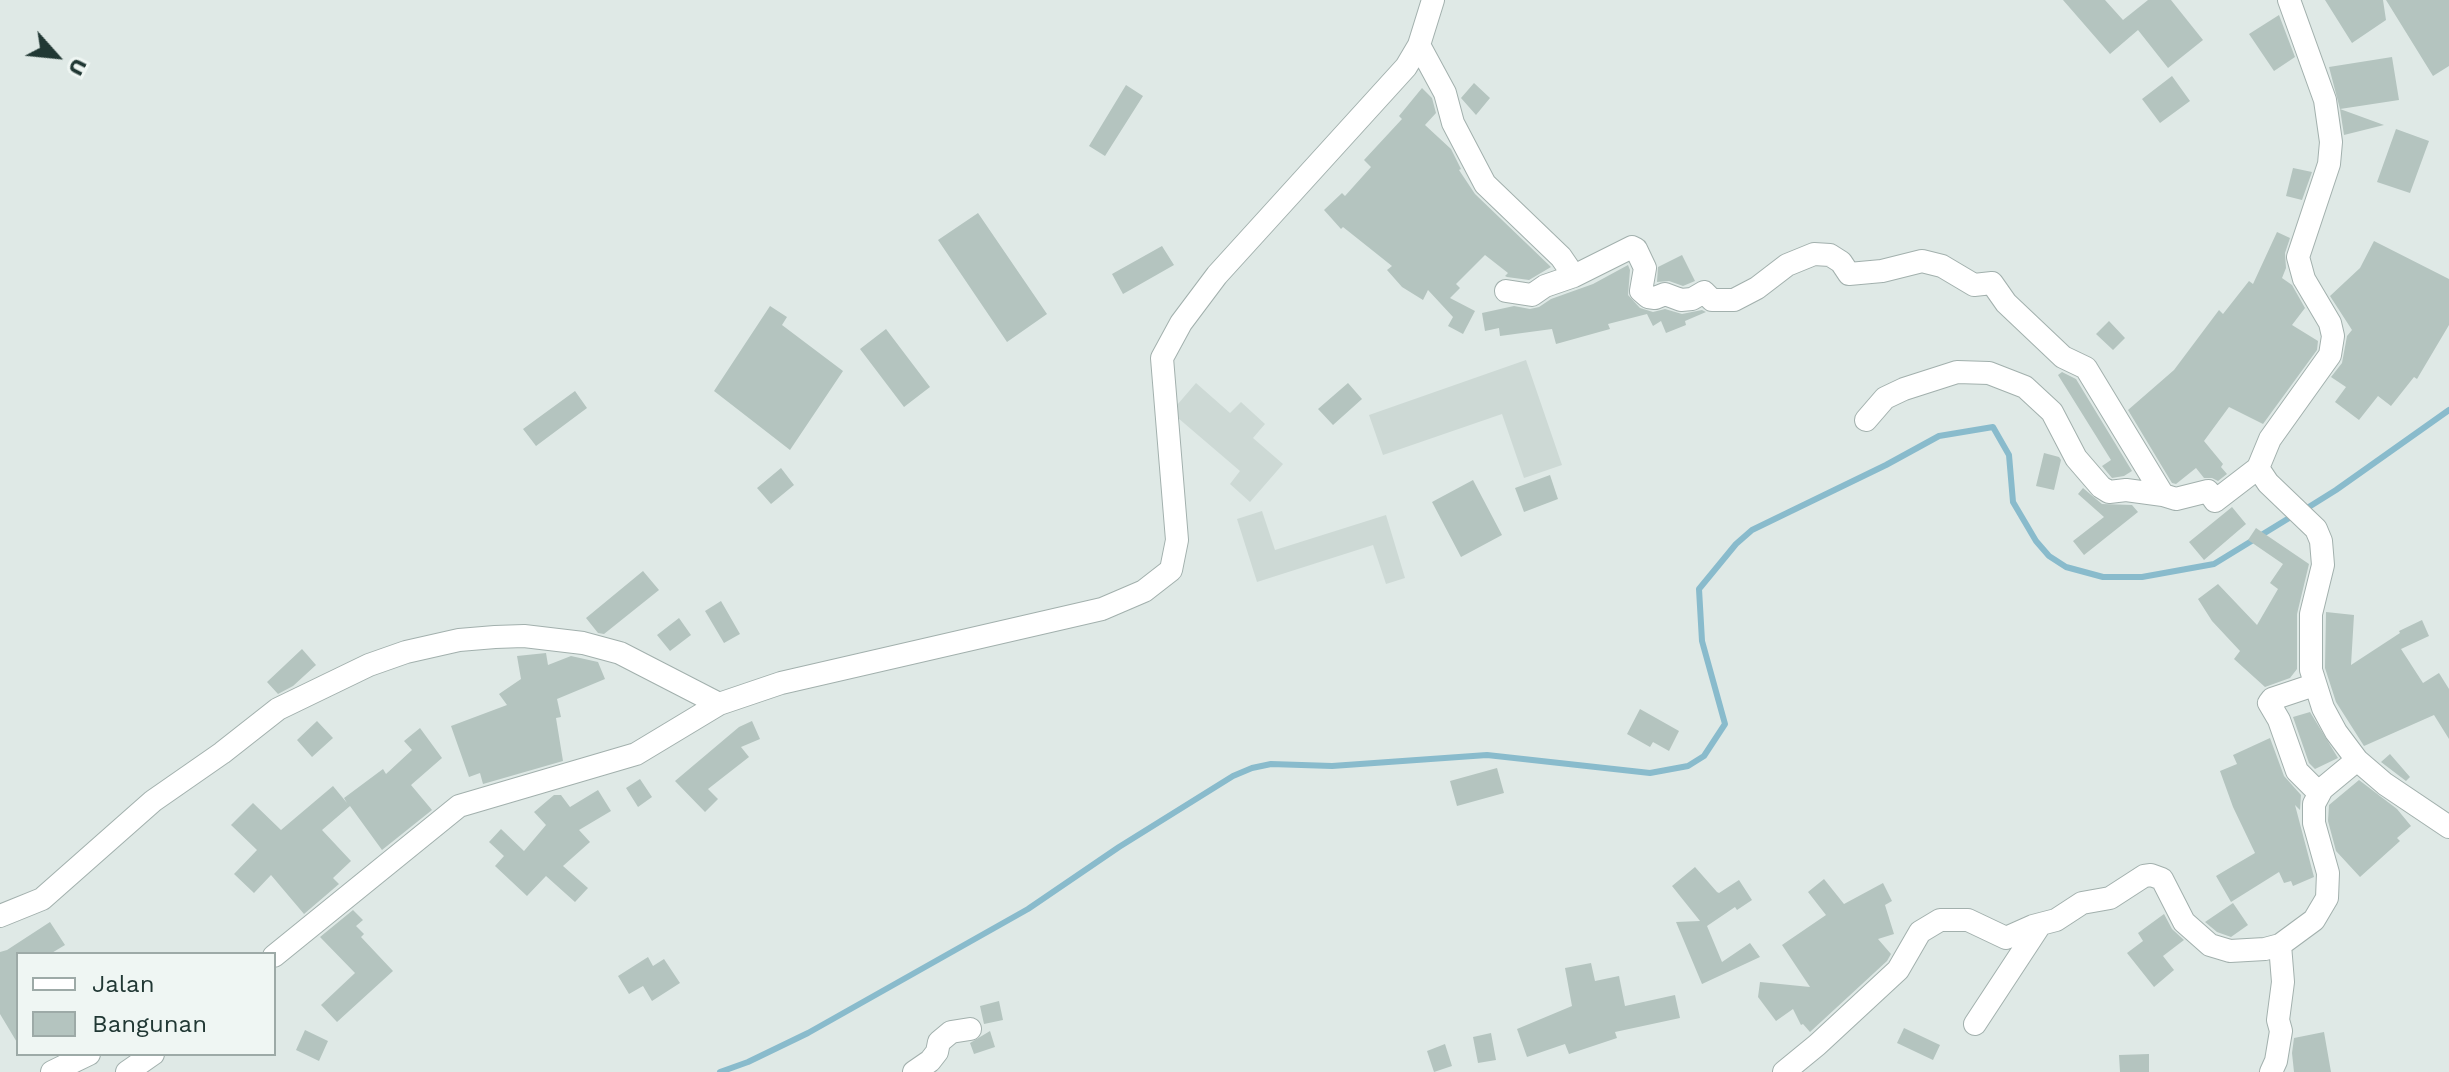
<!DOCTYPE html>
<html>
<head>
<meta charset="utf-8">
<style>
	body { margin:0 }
	#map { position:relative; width:2449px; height:1072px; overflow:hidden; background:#dfe9e6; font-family:"Work Sans",sans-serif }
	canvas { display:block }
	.legend { position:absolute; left:16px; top:952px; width:260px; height:104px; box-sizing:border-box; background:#eff6f3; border:2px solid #9daaa7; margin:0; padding:10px 14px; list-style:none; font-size:24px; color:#213834 }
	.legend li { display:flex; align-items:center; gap:16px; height:40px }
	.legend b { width:40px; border:2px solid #9daaa7 }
	.north { position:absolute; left:16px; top:16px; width:80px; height:80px; -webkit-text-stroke:6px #eff6f3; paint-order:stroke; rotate:117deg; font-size:22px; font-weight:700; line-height:32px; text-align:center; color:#213834 }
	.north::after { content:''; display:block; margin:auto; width:28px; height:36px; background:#213834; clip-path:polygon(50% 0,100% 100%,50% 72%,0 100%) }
</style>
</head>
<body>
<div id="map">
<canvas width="2449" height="1072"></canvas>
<ul class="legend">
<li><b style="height:10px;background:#fff"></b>Jalan</li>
<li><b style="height:22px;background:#b4c4bf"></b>Bangunan</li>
</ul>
<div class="north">U</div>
</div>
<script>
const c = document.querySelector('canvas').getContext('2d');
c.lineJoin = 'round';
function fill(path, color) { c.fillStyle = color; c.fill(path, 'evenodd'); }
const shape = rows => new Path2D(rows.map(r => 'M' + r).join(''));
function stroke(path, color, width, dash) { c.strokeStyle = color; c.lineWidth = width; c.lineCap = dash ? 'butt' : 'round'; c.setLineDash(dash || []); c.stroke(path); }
fill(shape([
	[1526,360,1562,465,1524,478,1502,414,1383,455,1369,415],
	[1196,383,1230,413,1241,402,1265,424,1253,438,1283,464,1250,502,1230,484,1240,471,1171,412],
	[1262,511,1275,550,1386,515,1405,578,1386,584,1373,545,1257,582,1237,519]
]), '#cdd9d5');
stroke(shape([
	[2304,510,2336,490,2449,410],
	[720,1072,748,1062,808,1033,1028,909,1119,847,1233,776,1252,768,1271,764,1332,766,1487,755,1650,773,1688,766,1704,756,1725,724,1702,641,1699,589,1736,544,1752,530,1886,465,1939,436,1993,427,2009,455,2013,502,2036,541,2049,556,2066,567,2103,577,2142,577,2214,564,2294,515]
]), '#89bbcc', 6);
fill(shape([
	[2063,0,2105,0,2123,20,2148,0,2171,0,2203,40,2168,68,2138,30,2110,54],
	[2325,0,2383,0,2386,20,2352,43],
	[2386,0,2449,0,2449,66,2433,76],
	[2279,15,2295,57,2274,71,2249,34],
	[2392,57,2399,100,2340,109,2329,67],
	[2172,76,2190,101,2160,123,2142,99],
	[1474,83,1490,98,1476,115,1461,98],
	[1126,85,1143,96,1105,156,1089,146],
	[1422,88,1432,98,1436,113,1425,125,1451,149,1461,169,1459,170,1475,194,1551,267,1529,280,1507,277,1505,276,1508,273,1485,255,1456,284,1460,288,1450,298,1475,311,1463,334,1448,326,1453,317,1428,290,1423,300,1402,287,1387,270,1392,266,1343,227,1341,229,1324,210,1342,193,1345,196,1371,167,1364,160,1402,119,1399,116],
	[2340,109,2384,125,2344,135],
	[2396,129,2429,141,2410,193,2377,182],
	[2293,168,2312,172,2302,200,2286,196],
	[978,213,1047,314,1007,342,938,240],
	[2277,232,2290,238,2285,253,2286,268,2282,278,2292,285,2305,308,2292,325,2318,341,2317,350,2263,424,2229,407,2204,441,2223,464,2221,467,2227,474,2218,481,2212,478,2204,478,2196,468,2176,484,2172,483,2128,410,2174,370,2219,310,2223,314,2249,281,2253,284],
	[2374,241,2449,279,2449,325,2417,379,2414,377,2391,406,2378,396,2359,420,2335,402,2346,387,2331,377,2342,363,2347,336,2352,330,2330,296,2360,268],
	[1162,246,1174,265,1123,294,1112,274],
	[1682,255,1695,281,1683,286,1669,281,1657,282,1658,267],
	[1628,265,1630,270,1628,295,1640,308,1653,312,1665,309,1682,314,1702,310,1706,312,1685,321,1686,325,1666,333,1661,321,1653,326,1647,314,1608,324,1610,329,1556,344,1552,329,1500,336,1499,328,1485,331,1482,313,1514,306,1530,309,1539,307,1551,299,1593,284],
	[770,306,787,317,782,325,843,371,790,450,714,391],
	[2109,321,2125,338,2113,350,2096,334],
	[886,329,930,387,904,407,860,349],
	[2062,372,2076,379,2132,471,2124,476,2112,478,2102,466,2111,460,2058,375],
	[1348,383,1362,399,1333,425,1318,409],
	[575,391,587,408,536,446,523,429],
	[2044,453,2059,457,2061,460,2054,490,2036,486],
	[781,468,794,485,771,504,757,488],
	[1550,475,1558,499,1524,512,1515,488],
	[1473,480,1502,535,1461,557,1432,502],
	[2083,488,2102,504,2132,505,2138,512,2084,555,2073,541,2104,517,2078,494],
	[2232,507,2246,524,2204,560,2189,542],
	[2256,528,2309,564,2297,614,2297,669,2290,678,2265,687,2234,659,2240,651,2212,621,2198,599,2218,584,2257,625,2278,589,2270,583,2283,564,2248,540],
	[643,571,659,590,604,634,598,633,586,618],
	[721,601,740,634,724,643,705,611],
	[2326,612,2354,615,2351,665,2400,633,2399,631,2422,620,2429,636,2401,649,2423,683,2439,673,2449,689,2449,739,2434,715,2364,746,2336,702,2325,668],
	[679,618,691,635,670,651,657,635],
	[302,649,316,665,293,686,278,694,267,682],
	[546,653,548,665,571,656,598,662,605,679,557,699,561,717,556,718,563,761,483,784,480,773,469,777,451,726,507,705,499,694,521,679,517,656],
	[1640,709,1679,731,1669,751,1653,742,1650,747,1627,734],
	[2310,712,2338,758,2315,769,2309,763,2293,717],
	[317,721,333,738,312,757,297,740],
	[752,721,760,739,741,747,749,757,708,789,718,799,705,812,675,781,739,727],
	[420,728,442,758,411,785,432,810,382,850,350,806,322,830,351,861,333,878,339,884,304,914,271,875,254,893,234,874,257,850,231,825,253,803,281,830,333,786,347,803,344,798,383,769,386,774,412,750,404,741],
	[2270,738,2284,776,2301,795,2300,810,2295,805,2314,877,2293,886,2291,881,2284,883,2279,872,2231,902,2216,876,2255,853,2233,807,2220,771,2237,764,2233,755],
	[2390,754,2410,777,2406,781,2381,762],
	[1497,768,1504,793,1457,806,1450,781],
	[640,779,652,797,638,807,626,788],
	[2359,780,2397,809,2411,826,2397,838,2400,841,2360,877,2336,851,2328,821,2329,805],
	[598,790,611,811,579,830,590,842,563,866,588,888,575,902,546,876,527,896,495,866,504,856,489,842,501,829,524,851,546,825,534,812,554,795,561,795,570,807],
	[1695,867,1717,892,1719,893,1739,880,1752,900,1737,910,1735,907,1707,926,1722,962,1750,943,1760,957,1702,984,1676,922,1700,921,1672,886],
	[1824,879,1844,904,1883,883,1892,901,1885,905,1894,934,1878,939,1891,954,1887,961,1810,1032,1803,1024,1801,1025,1793,1009,1776,1021,1758,997,1760,982,1810,987,1782,945,1826,915,1808,892],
	[2233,903,2248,925,2231,937,2217,932,2205,922],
	[353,910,363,920,356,926,364,934,361,937,393,971,337,1022,321,1005,355,973,320,937],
	[2164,914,2172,929,2184,940,2163,956,2174,970,2154,987,2127,953,2143,941,2138,933],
	[50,922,65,945,50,954,18,954,18,1044,0,1014,0,952,7,950],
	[648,957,653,966,664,959,680,983,652,1001,643,986,629,994,618,976],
	[1591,963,1595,981,1619,976,1625,1006,1675,995,1680,1018,1615,1032,1617,1038,1569,1054,1565,1044,1527,1057,1517,1029,1572,1006,1565,968],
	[999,1001,1003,1020,984,1024,980,1006],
	[1904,1028,1940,1045,1933,1060,1897,1043],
	[305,1030,328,1041,319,1061,296,1050],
	[990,1031,995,1047,974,1054,970,1043],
	[2324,1032,2331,1072,2294,1072,2292,1053,2294,1038],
	[1491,1033,1496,1060,1478,1063,1473,1037],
	[1445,1044,1452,1066,1434,1072,1427,1051],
	[2149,1054,2149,1072,2120,1072,2119,1055]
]), '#b4c4bf');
const minor = shape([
	[2289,0,2325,100,2331,142,2329,164,2298,257,2304,279,2330,323,2333,336,2330,355,2270,439,2258,468,2268,483,2316,529,2321,541,2323,565,2311,614,2311,670,2323,708,2336,732,2357,760,2385,784,2449,827],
	[1419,45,1445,93,1453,123,1485,184,1561,257,1574,276,1632,247,1636,249,1645,268,1641,291,1648,297,1655,298,1665,294,1681,300,1692,299,1704,292,1712,300,1734,300,1757,288,1787,265,1814,254,1830,255,1841,262,1849,274,1882,271,1922,261,1942,266,1974,285,1992,283,2006,303,2063,357,2086,368,2163,495,2176,499,2208,491,2215,501,2258,468],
	[1506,291,1532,295,1545,286,1574,276],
	[1866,420,1885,398,1904,389,1957,372,1989,373,2025,387,2052,412,2076,458,2101,487,2109,492,2126,490,2163,495],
	[2314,685,2272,699,2269,703,2279,720,2297,771,2319,793],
	[0,916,42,899,153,801,222,753,278,709,369,665,406,652,459,640,495,637,524,636,583,643,620,653,719,704],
	[274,956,459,806,636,754,719,704,781,683,1102,609,1144,591,1171,570,1177,540,1162,358,1181,323,1217,275,1406,67,1419,45,1433,0],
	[1975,1024,2040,925],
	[52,1072,89,1054],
	[127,1072,153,1054],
	[914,1072,930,1061,937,1052,939,1042,951,1032,970,1029],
	[1784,1072,1817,1045,1898,970,1920,932,1940,920,1968,920,2006,938,2033,926,2056,920,2082,903,2110,898,2144,876,2151,875,2162,879,2184,922,2210,945,2230,951,2265,949,2280,945,2314,920,2327,898,2328,873,2314,823,2314,804,2322,789,2357,760],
	[2271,1072,2276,1061,2281,1031,2278,1020,2283,982,2280,945]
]);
stroke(minor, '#a2b0ad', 24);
stroke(minor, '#fff', 22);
</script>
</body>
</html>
